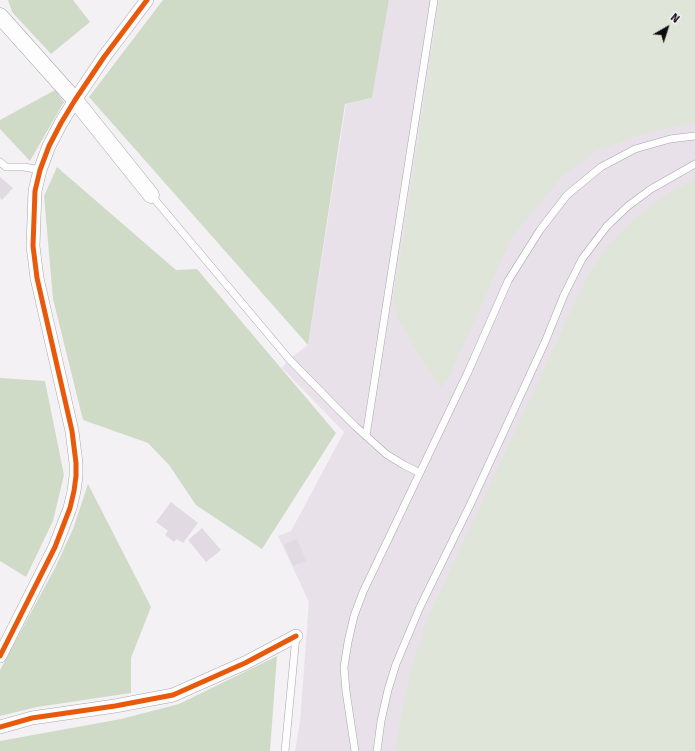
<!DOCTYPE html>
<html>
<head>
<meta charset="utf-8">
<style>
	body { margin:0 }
	#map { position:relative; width:695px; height:751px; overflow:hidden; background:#f4f1f5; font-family:Signika,sans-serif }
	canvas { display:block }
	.north { position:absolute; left:647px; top:8px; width:40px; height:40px; -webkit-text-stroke:3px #f5f0f6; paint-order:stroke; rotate:39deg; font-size:11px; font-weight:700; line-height:16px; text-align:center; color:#0d0b0d }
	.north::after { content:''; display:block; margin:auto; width:14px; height:18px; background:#0d0b0d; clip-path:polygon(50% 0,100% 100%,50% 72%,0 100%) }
</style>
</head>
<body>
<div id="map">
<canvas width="695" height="751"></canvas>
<div class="north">N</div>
</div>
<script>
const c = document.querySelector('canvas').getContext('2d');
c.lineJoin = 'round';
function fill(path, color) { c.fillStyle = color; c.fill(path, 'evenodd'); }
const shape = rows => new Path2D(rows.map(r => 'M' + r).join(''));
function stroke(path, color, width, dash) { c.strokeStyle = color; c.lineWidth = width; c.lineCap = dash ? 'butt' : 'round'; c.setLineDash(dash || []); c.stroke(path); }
fill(shape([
	[389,0,695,0,695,751,295,751,300,722,309,602,278,536,291,531,344,432,282,368,289,359,308,345,346,104,372,98]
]), '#e8e1ea');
fill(shape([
	[440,0,695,0,695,123,691,123,644,134,596,151,562,177,533,211,511,239,449,377,442,388,435,381,398,319,394,304,394,291,398,272],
	[695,179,695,751,396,751,399,728,409,676,427,620,586,279,603,252,618,235,634,219,651,206,670,192]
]), '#dfe6d9');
fill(shape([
	[8,0,73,0,90,22,51,54,12,12],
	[163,0,389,0,372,98,345,104,308,345,89,97],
	[55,90,64,102,30,161,0,129,0,120],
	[57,167,176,270,197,269,336,433,262,549,196,505,169,465,148,443,83,420,53,299,44,196],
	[0,378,45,381,64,475,53,521,26,577,0,561],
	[88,484,151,607,131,658,131,693,37,707,0,716,0,670,56,566,73,529],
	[277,656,270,751,0,751,0,741,121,719,179,704]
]), '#d0dbc7');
fill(shape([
	[0,177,13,188,2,200,0,198],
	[171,502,198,523,183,543,177,539,174,542,165,535,168,531,156,522],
	[202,528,221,550,206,562,188,540],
	[297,539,306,561,293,566,284,544]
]), '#e1dae2');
const service = shape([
	[0,162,6,167,24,167,40,170],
	[151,195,289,359,334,405,355,426,386,454,404,465,420,473],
	[366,436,434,0],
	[285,751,296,636],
	[355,751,346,691,344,667,348,642,354,616,363,592,468,372,508,281,540,230,567,195,601,167,635,149,670,139,695,136],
	[377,751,381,721,388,690,396,664,420,607,471,503,545,342,564,295,582,259,607,226,628,206,651,189,695,164]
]);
const minor = shape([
	[0,656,55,547,70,508,74,491,76,476,76,463,72,431,37,278,33,246,35,191,40,170,49,146,61,123,75,100,104,57,147,0],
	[0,727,32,718,115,706,173,695,245,663,296,636]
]);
const tertiary = shape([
	[0,16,75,100,151,195]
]);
stroke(service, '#a9a6a9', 8);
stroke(minor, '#a9a6a9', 14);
stroke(tertiary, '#a9a6a9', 17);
stroke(service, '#fdfdfe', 7);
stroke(minor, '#fdfdfe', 13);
stroke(tertiary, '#fdfdfe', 16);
stroke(shape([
	[0,656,55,547,70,508,74,491,76,476,76,463,72,431,37,278,33,246,35,191,40,170,49,146,61,123,75,100,104,57,147,0],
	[0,727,32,718,115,706,173,695,245,663,296,636]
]), '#e8590c', 5);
</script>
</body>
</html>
